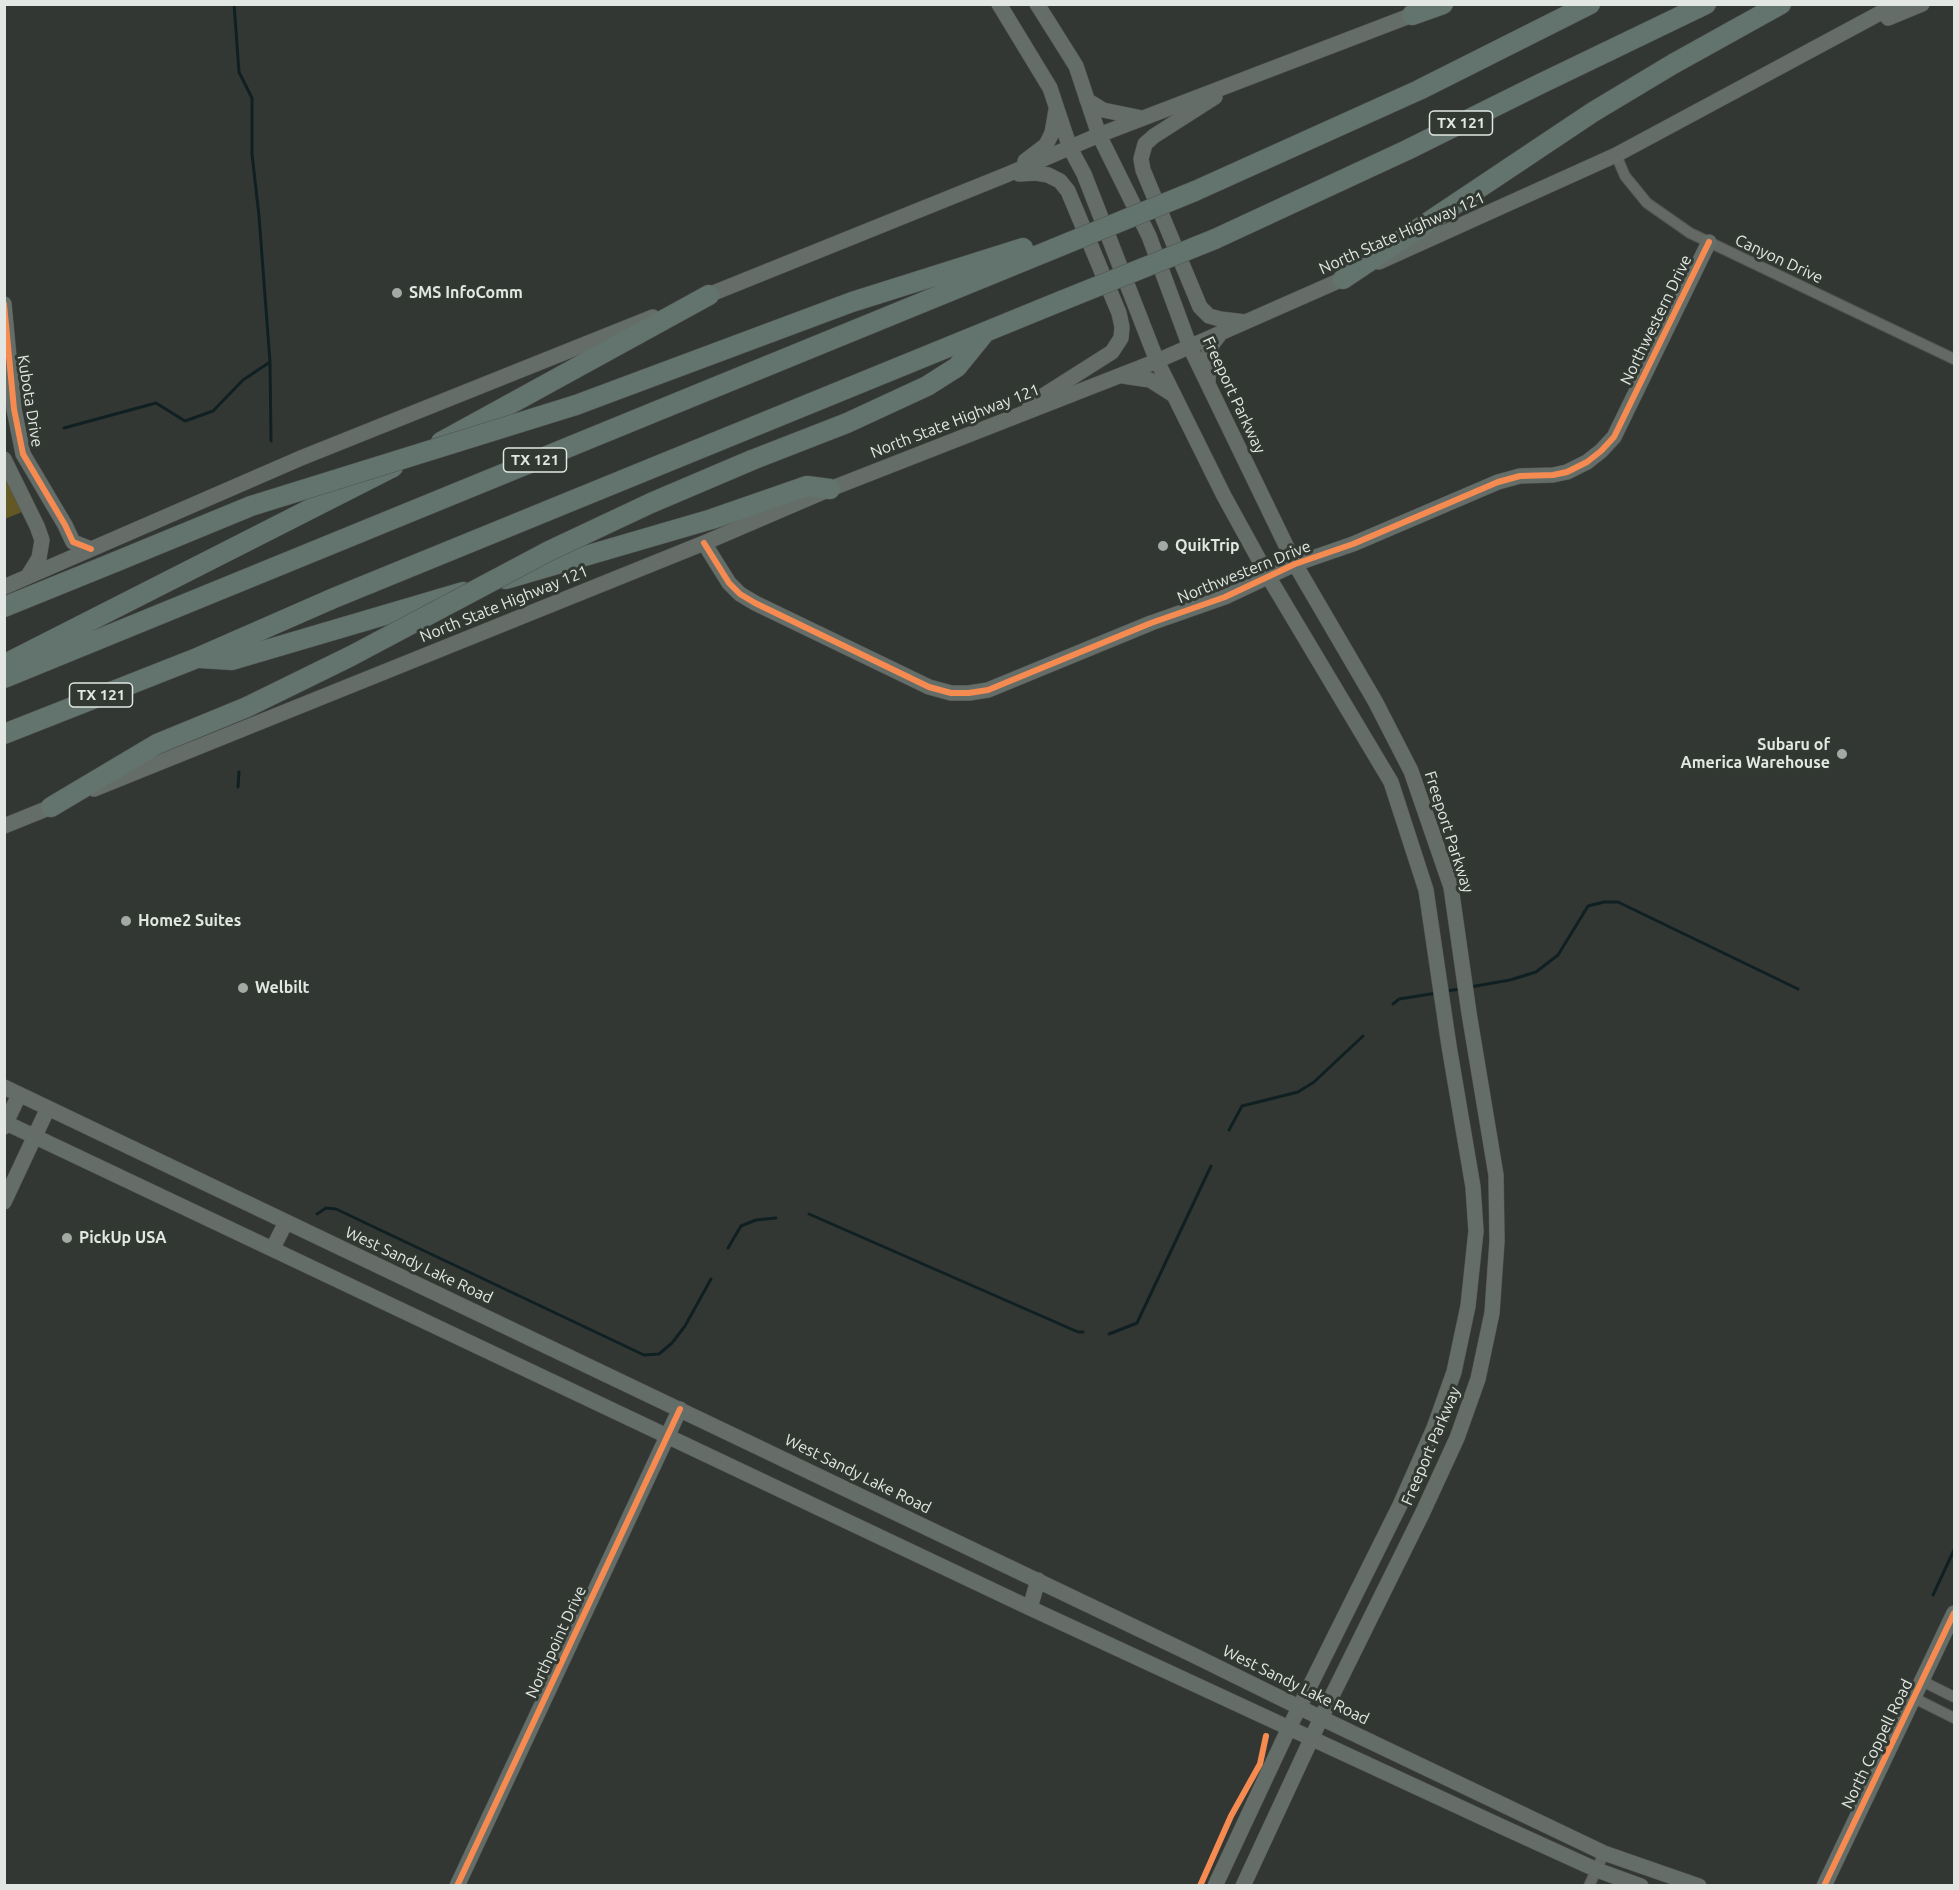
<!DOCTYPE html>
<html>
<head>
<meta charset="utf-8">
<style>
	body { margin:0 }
	#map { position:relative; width:1959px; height:1890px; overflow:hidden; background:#333733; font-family:Ubuntu,sans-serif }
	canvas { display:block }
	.frame { position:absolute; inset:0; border:6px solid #e2e7e3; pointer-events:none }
</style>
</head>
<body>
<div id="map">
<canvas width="1959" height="1890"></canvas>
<div class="frame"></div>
</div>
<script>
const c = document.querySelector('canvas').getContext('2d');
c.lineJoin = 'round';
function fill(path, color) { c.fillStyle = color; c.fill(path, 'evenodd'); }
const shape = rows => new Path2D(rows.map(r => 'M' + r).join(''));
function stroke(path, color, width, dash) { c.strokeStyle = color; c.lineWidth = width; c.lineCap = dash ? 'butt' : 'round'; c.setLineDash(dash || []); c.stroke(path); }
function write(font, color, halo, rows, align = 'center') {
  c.font = font + ' Ubuntu,sans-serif'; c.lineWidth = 6; c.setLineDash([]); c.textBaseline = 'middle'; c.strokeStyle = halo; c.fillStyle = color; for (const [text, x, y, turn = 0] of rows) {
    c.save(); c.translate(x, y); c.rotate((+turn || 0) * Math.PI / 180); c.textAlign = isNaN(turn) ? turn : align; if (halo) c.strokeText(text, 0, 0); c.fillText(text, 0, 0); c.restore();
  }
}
fill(shape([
	[4,469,29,509,5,519,4,519]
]), '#635924');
stroke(shape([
	[270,362,271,441],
	[64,428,156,403,185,421,213,411,243,380,270,362,259,216,252,154,252,98,239,72,234,4],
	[238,787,239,772],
	[1470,987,1510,980,1536,972,1558,955,1588,906,1604,902,1618,902,1798,989],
	[1446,991,1461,989],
	[1393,1004,1399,999,1437,993],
	[1229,1130,1242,1106,1298,1092,1314,1082,1363,1036],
	[317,1214,326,1208,336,1209,644,1355,659,1354,672,1343,685,1326,711,1279],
	[809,1214,1078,1332,1083,1332],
	[728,1248,741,1226,756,1220,776,1218],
	[1109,1334,1137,1323,1211,1166],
	[1933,1595,1954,1550]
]), '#102022', 3);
const street = shape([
	[1616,155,1625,176,1647,203,1690,233,1954,359],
	[1922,1681,1954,1697],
	[1914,1698,1954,1718],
	[1589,1886,1604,1853]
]);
const secondary = shape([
	[999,4,1050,88,1070,148,1084,174,1157,361,1224,496,1268,576,1391,782,1426,890,1449,1046,1473,1187,1476,1231,1468,1306,1454,1372,1434,1428,1400,1505,1289,1728,1215,1886],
	[1037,4,1076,66,1099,135,1149,236,1190,347,1295,564,1375,701,1411,771,1451,887,1469,1013,1496,1175,1497,1241,1492,1313,1478,1379,1457,1438,1422,1514,1321,1718,1243,1886],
	[1888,18,1922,4],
	[1215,97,1154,136,1145,144,1141,159,1143,170,1200,307,1209,316,1220,319,1245,322],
	[1087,100,1103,110,1142,118],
	[1025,161,1046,145,1052,133,1056,110],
	[1019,174,1036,173,1048,175,1060,181,1068,191,1119,313,1122,327,1121,338,1112,352,1030,404],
	[1379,262,1616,155,1897,4],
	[701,298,1006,175,1099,135,1420,12],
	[4,304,14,409,23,454,65,525,73,542,91,549],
	[1123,376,1150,380,1172,394],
	[1208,382,1209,352,1213,343,1220,334],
	[4,459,37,526,42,540,39,558,28,576],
	[704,543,729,583,740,594,755,603,929,687,951,693,969,693,988,690,1151,623,1225,597,1295,564,1353,544,1498,482,1520,476,1553,475,1567,472,1587,462,1601,451,1614,437,1709,242],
	[4,587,301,458,653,317],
	[94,789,704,543,830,489,1157,361,1352,275],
	[4,826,61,803],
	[4,1087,1191,1654,1321,1718,1604,1853,1699,1886],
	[4,1122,1030,1608,1507,1829,1597,1870,1641,1886],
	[4,1127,19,1095],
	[4,1202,48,1108],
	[273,1248,286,1222],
	[1030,1608,1038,1580],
	[457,1886,680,1409],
	[1824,1886,1954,1613]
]);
const highway = shape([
	[1412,15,1443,4],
	[1195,191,1419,90,1590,4],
	[1215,239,1407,150,1540,84,1706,4],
	[1343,279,1593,112,1673,64,1781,4],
	[576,405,852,302,1023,248],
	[441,442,709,295],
	[752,460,847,423,927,386,957,367,983,335],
	[506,579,712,519,807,486,830,489],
	[4,607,115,562],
	[200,658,232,660,463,592],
	[4,667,7,663,393,467],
	[4,678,1080,238],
	[4,734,197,658,334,598,1061,301],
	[51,807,157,744,247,707]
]);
stroke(street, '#4f5350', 12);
stroke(secondary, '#4f5350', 16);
stroke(highway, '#4f5350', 21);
stroke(street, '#656966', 10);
stroke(secondary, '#656d69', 15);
stroke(highway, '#63736e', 20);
const highwayBridge = shape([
	[1080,238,1195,191],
	[1061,301,1215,239],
	[115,562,251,506,576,405],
	[247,707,351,656,549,551,651,503,752,460]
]);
stroke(highwayBridge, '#4f5350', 21, []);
stroke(highwayBridge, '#63736e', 20);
stroke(shape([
	[4,304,14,409,23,454,65,525,73,542,91,549],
	[704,543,729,583,740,594,755,603,929,687,951,693,969,693,988,690,1151,623,1225,597,1295,564,1353,544,1498,482,1520,476,1553,475,1567,472,1587,462,1601,451,1614,437,1709,242],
	[457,1886,680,1409],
	[1200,1886,1231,1816,1260,1764,1266,1736],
	[1824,1886,1954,1613]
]), '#f68b52', 6);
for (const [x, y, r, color] of [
	[397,293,6,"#a5a9a5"],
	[1163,546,6,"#a5a9a5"],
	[1842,754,6,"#a5a9a5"],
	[126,921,6,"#a5a9a5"],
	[243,988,6,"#a5a9a5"],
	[67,1238,6,"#a5a9a5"]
]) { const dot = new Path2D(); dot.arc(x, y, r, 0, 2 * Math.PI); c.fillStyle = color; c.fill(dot); stroke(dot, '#313932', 2); }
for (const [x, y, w] of [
	[1461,123,63],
	[535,460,63],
	[101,695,63]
]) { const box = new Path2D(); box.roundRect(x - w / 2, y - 12, w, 24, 4.5); c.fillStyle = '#313932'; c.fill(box); stroke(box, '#e2e7e3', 1.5); }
write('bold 15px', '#e2e7e3', null, [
	["TX 121",1461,123],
	["TX 121",535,460],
	["TX 121",101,695]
]);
write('16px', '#e2e7e3', '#313932', [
	["North State Highway 121",1402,233,-24],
	["Canyon Drive",1779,259,25],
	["Northwestern Drive",1656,320,-64],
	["Freeport Parkway",1234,395,65],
	["Kubota Drive",30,401,81],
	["North State Highway 121",955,421,-21],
	["Northwestern Drive",1244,572,-22],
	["North State Highway 121",504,604,-22],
	["Freeport Parkway",1449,832,72],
	["West Sandy Lake Road",419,1265,25],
	["Freeport Parkway",1431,1446,-67],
	["West Sandy Lake Road",858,1474,26],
	["Northpoint Drive",556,1642,-65],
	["West Sandy Lake Road",1296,1685,26],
	["North Coppell Road",1877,1744,-64]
]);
write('bold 16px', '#e2e7e3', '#313932', [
	["SMS InfoComm",409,293],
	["QuikTrip",1175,546],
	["Subaru of",1830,745,"right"],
	["America Warehouse",1830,763,"right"],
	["Home2 Suites",138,921],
	["Welbilt",255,988],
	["PickUp USA",79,1238]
], 'left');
</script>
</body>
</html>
